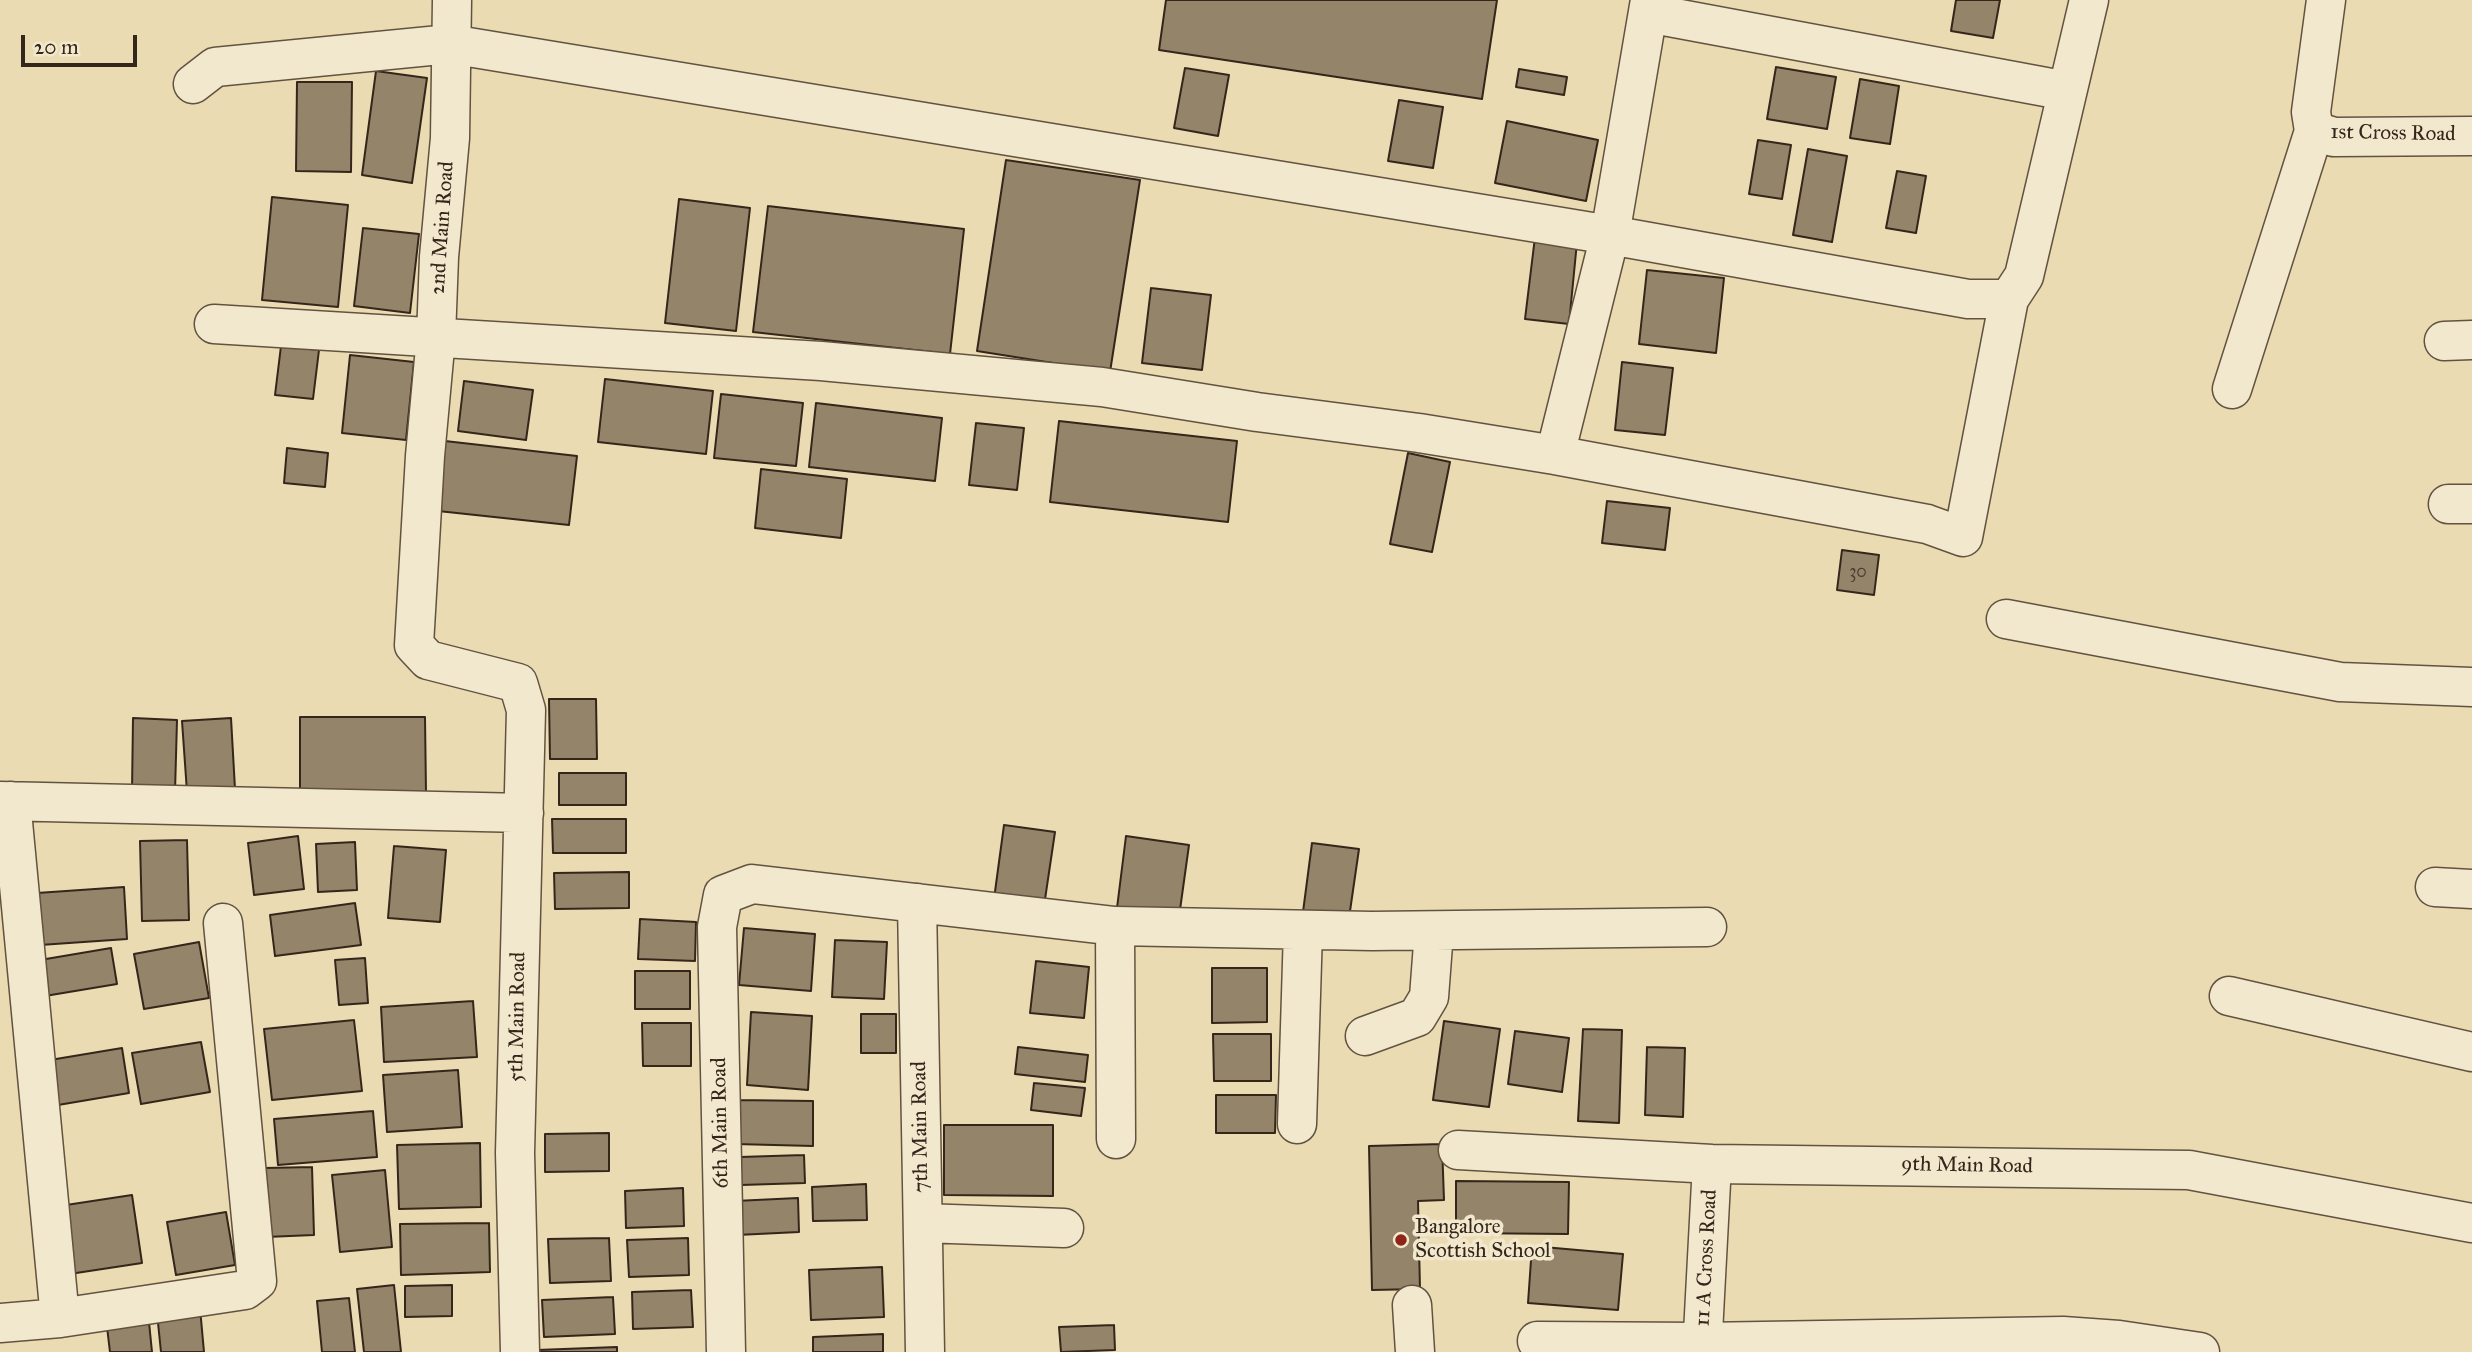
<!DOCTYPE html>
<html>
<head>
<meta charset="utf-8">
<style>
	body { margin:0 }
	#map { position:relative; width:2472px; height:1352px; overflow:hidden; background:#eadbb2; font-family:"IM FELL Great Primer",serif }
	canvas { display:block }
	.scale { position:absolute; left:21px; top:35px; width:116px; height:32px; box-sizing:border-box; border:4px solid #35261b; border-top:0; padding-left:9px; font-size:21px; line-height:24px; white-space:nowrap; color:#35261b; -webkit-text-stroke:5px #f1e8cd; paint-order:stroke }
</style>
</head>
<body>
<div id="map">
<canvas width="2472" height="1352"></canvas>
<div class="scale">20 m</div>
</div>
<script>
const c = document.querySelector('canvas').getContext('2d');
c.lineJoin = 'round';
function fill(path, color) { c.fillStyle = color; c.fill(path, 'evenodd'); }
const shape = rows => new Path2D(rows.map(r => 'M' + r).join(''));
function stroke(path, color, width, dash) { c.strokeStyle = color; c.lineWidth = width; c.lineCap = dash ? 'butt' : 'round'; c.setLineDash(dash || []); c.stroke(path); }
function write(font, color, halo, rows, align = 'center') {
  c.font = font + ' "IM FELL Great Primer",serif'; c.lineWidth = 7; c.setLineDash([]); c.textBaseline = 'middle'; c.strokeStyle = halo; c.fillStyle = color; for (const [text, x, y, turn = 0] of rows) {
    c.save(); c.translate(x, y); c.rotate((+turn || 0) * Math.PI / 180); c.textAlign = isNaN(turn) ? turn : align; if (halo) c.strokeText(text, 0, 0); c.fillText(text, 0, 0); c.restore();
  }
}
const building = shape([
	[1166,0,1497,0,1482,99,1159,50,1166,0],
	[1956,0,2000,0,1993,38,1951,31,1956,0],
	[1776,67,1836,77,1827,129,1767,119,1776,67],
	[1185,68,1229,75,1218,136,1174,128,1185,68],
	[1519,69,1567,77,1564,95,1516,87,1519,69],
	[376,71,427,78,412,183,362,175,376,71],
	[1860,79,1899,86,1890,144,1850,138,1860,79],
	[297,82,352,82,351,172,296,171,297,82],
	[1399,100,1443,107,1433,168,1388,161,1399,100],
	[1507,121,1598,140,1586,201,1495,183,1507,121],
	[1758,140,1791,145,1782,199,1749,194,1758,140],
	[1808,149,1847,156,1832,242,1793,235,1808,149],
	[1006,160,1140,180,1110,372,977,351,1006,160],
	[1897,171,1926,176,1916,233,1886,228,1897,171],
	[272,197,348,205,338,307,262,300,272,197],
	[679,199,750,208,736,331,665,323,679,199],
	[768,206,964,229,950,354,753,332,768,206],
	[363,228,419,234,410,313,354,306,363,228],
	[1535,237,1577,242,1569,324,1525,319,1535,237],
	[1647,270,1724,278,1716,353,1639,344,1647,270],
	[1151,288,1211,295,1202,370,1142,363,1151,288],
	[281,346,319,350,313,399,275,395,281,346],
	[350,355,414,362,406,440,342,433,350,355],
	[1622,362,1673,368,1665,435,1615,430,1622,362],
	[605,379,713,391,706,454,598,442,605,379],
	[464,381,533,390,526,440,458,431,464,381],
	[721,394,803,403,796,466,714,458,721,394],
	[816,403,942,418,935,481,809,467,816,403],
	[1059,421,1237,441,1228,522,1050,502,1059,421],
	[976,423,1024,428,1017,490,969,485,976,423],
	[445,441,577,456,569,525,438,511,445,441],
	[287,448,328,453,325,487,284,483,287,448],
	[1408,453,1450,462,1432,552,1390,544,1408,453],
	[761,469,847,479,841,538,755,528,761,469],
	[1607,501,1670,508,1665,550,1602,543,1607,501],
	[1842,550,1879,555,1874,595,1837,590,1842,550],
	[549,699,596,699,597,759,550,759,549,699],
	[300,717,425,717,426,793,300,793,300,717],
	[133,718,177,720,175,792,132,791,133,718],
	[231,718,235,789,187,792,182,721,231,718],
	[559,773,626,773,626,805,559,805,559,773],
	[552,819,626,819,626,853,553,853,552,819],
	[1004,825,1055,832,1044,906,994,899,1004,825],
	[298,836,304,889,254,895,248,843,298,836],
	[1126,836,1189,845,1179,917,1117,908,1126,836],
	[187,840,189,920,142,921,140,841,187,840],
	[355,842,357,890,318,892,316,844,355,842],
	[1312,843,1359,849,1349,918,1303,912,1312,843],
	[394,846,446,850,440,922,388,918,394,846],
	[629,872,629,908,555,909,554,873,629,872],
	[124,887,127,939,40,945,37,893,124,887],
	[355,903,361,945,275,956,270,915,355,903],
	[640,919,696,922,695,961,638,959,640,919],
	[744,928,815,934,811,991,739,985,744,928],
	[835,940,887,942,884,999,832,997,835,940],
	[199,942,209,998,144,1009,134,954,199,942],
	[111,948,117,984,45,996,40,960,111,948],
	[365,958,368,1003,339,1005,335,960,365,958],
	[1036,961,1089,967,1084,1018,1030,1013,1036,961],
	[1212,968,1267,968,1267,1022,1212,1023,1212,968],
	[635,971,690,971,690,1009,635,1009,635,971],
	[473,1001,477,1057,384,1062,381,1007,473,1001],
	[751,1012,812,1016,808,1090,747,1085,751,1012],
	[861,1014,896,1014,896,1053,861,1053,861,1014],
	[354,1020,362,1091,272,1100,264,1029,354,1020],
	[1444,1021,1500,1029,1489,1107,1433,1100,1444,1021],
	[642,1023,691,1023,691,1066,643,1066,642,1023],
	[1583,1029,1622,1030,1619,1123,1578,1121,1583,1029],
	[1515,1031,1569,1038,1562,1092,1508,1084,1515,1031],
	[1213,1034,1271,1034,1271,1081,1214,1081,1213,1034],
	[201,1042,210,1092,141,1104,132,1053,201,1042],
	[1018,1047,1088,1055,1085,1082,1015,1074,1018,1047],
	[1647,1047,1685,1048,1683,1117,1645,1115,1647,1047],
	[122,1048,129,1093,58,1105,50,1060,122,1048],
	[458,1070,462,1127,387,1132,383,1075,458,1070],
	[1034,1083,1085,1088,1081,1116,1031,1110,1034,1083],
	[1216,1095,1276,1095,1275,1133,1216,1133,1216,1095],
	[736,1100,813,1101,813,1146,735,1144,736,1100],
	[373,1111,377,1157,278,1165,274,1119,373,1111],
	[944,1125,1053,1125,1053,1196,944,1195,944,1125],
	[609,1133,609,1171,545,1172,545,1134,609,1133],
	[480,1143,481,1207,399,1209,397,1145,480,1143],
	[1442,1144,1444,1200,1418,1201,1420,1289,1372,1290,1369,1146,1442,1144],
	[804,1155,805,1183,741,1185,740,1157,804,1155],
	[312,1167,314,1235,266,1237,265,1168,312,1167],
	[385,1170,392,1247,340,1252,332,1175,385,1170],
	[1456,1181,1569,1182,1568,1234,1456,1233,1456,1181],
	[866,1184,867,1220,813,1221,812,1187,866,1184],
	[683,1188,684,1226,626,1228,625,1191,683,1188],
	[132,1195,142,1263,63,1275,53,1207,132,1195],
	[798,1198,799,1232,737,1235,735,1201,798,1198],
	[226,1212,235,1265,176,1275,167,1222,226,1212],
	[489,1223,490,1272,401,1275,400,1224,489,1223],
	[609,1238,611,1281,550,1283,548,1239,609,1238],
	[688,1238,689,1275,629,1277,627,1240,688,1238],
	[1532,1246,1623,1254,1618,1310,1528,1303,1532,1246],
	[882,1267,884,1317,811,1320,809,1270,882,1267],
	[394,1285,401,1352,364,1352,357,1289,394,1285],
	[452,1285,452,1316,405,1317,405,1286,452,1285],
	[691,1290,693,1327,633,1329,632,1292,691,1290],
	[613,1297,615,1334,544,1337,542,1300,613,1297],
	[349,1298,355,1352,322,1352,317,1301,349,1298],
	[200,1308,204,1352,161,1352,157,1313,200,1308],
	[149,1322,152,1352,110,1352,107,1327,149,1322],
	[1114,1325,1115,1350,1061,1352,1059,1327,1114,1325],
	[883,1334,883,1352,813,1352,813,1337,883,1334],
	[617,1347,617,1352,537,1352,537,1350,617,1347]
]);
fill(building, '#93846a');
stroke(building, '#35261b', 2);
const minor = shape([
	[452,0,450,138,439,257,436,337,425,456,414,645,428,660,518,683,526,710,515,1153,520,1352],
	[1650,0,1610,235,1968,299,2009,299,2024,276,2089,0],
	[1648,13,2067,91],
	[193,84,215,67,450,44,1610,235,1555,455,1419,433,1257,412,1102,387,821,361,214,324],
	[2314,131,2334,137,2472,136],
	[2444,341,2472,340],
	[2232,389,2314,131,2311,112,2326,0],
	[1555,455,1927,524,1963,537,2009,299],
	[2448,504,2472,504],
	[2006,619,2340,682,2472,687],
	[0,801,524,813],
	[11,801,60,1318],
	[2435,887,2472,889],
	[917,903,925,1352],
	[1115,926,1116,1139],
	[2229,996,2472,1052],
	[1365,1036,1417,1017,1429,997,1434,931],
	[1297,1124,1303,930],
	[1458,1150,1712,1164,2189,1170,2472,1223],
	[923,1223,1064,1228],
	[1412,1305,1415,1352],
	[0,1323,60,1318,245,1290,257,1281,223,923],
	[1537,1341,1702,1342,2063,1336,2119,1340,2200,1352],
	[726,1352,717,927,723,895,752,884,1115,926,1372,931,1707,927],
	[1702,1352,1712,1164]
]);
stroke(minor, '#625341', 41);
stroke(minor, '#f1e8cd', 38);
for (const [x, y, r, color] of [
	[1401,1240,7,"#8f2418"]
]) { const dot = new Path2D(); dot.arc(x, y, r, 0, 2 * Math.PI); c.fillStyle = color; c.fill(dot); stroke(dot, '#f1e8cd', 2.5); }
write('18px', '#4c3e2f', null, [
	["30",1858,573]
]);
write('21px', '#35261b', '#f1e8cd', [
	["1st Cross Road",2393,134,1],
	["2nd Main Road",443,228,-86],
	["5th Main Road",518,1017,-89],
	["6th Main Road",721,1123,-91],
	["7th Main Road",921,1127,-91],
	["9th Main Road",1967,1166,1],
	["11 A Cross Road",1707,1258,-87]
]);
write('21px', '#35261b', '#f1e8cd', [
	["Bangalore",1415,1228],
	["Scottish School",1415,1252]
], 'left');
</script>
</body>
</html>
